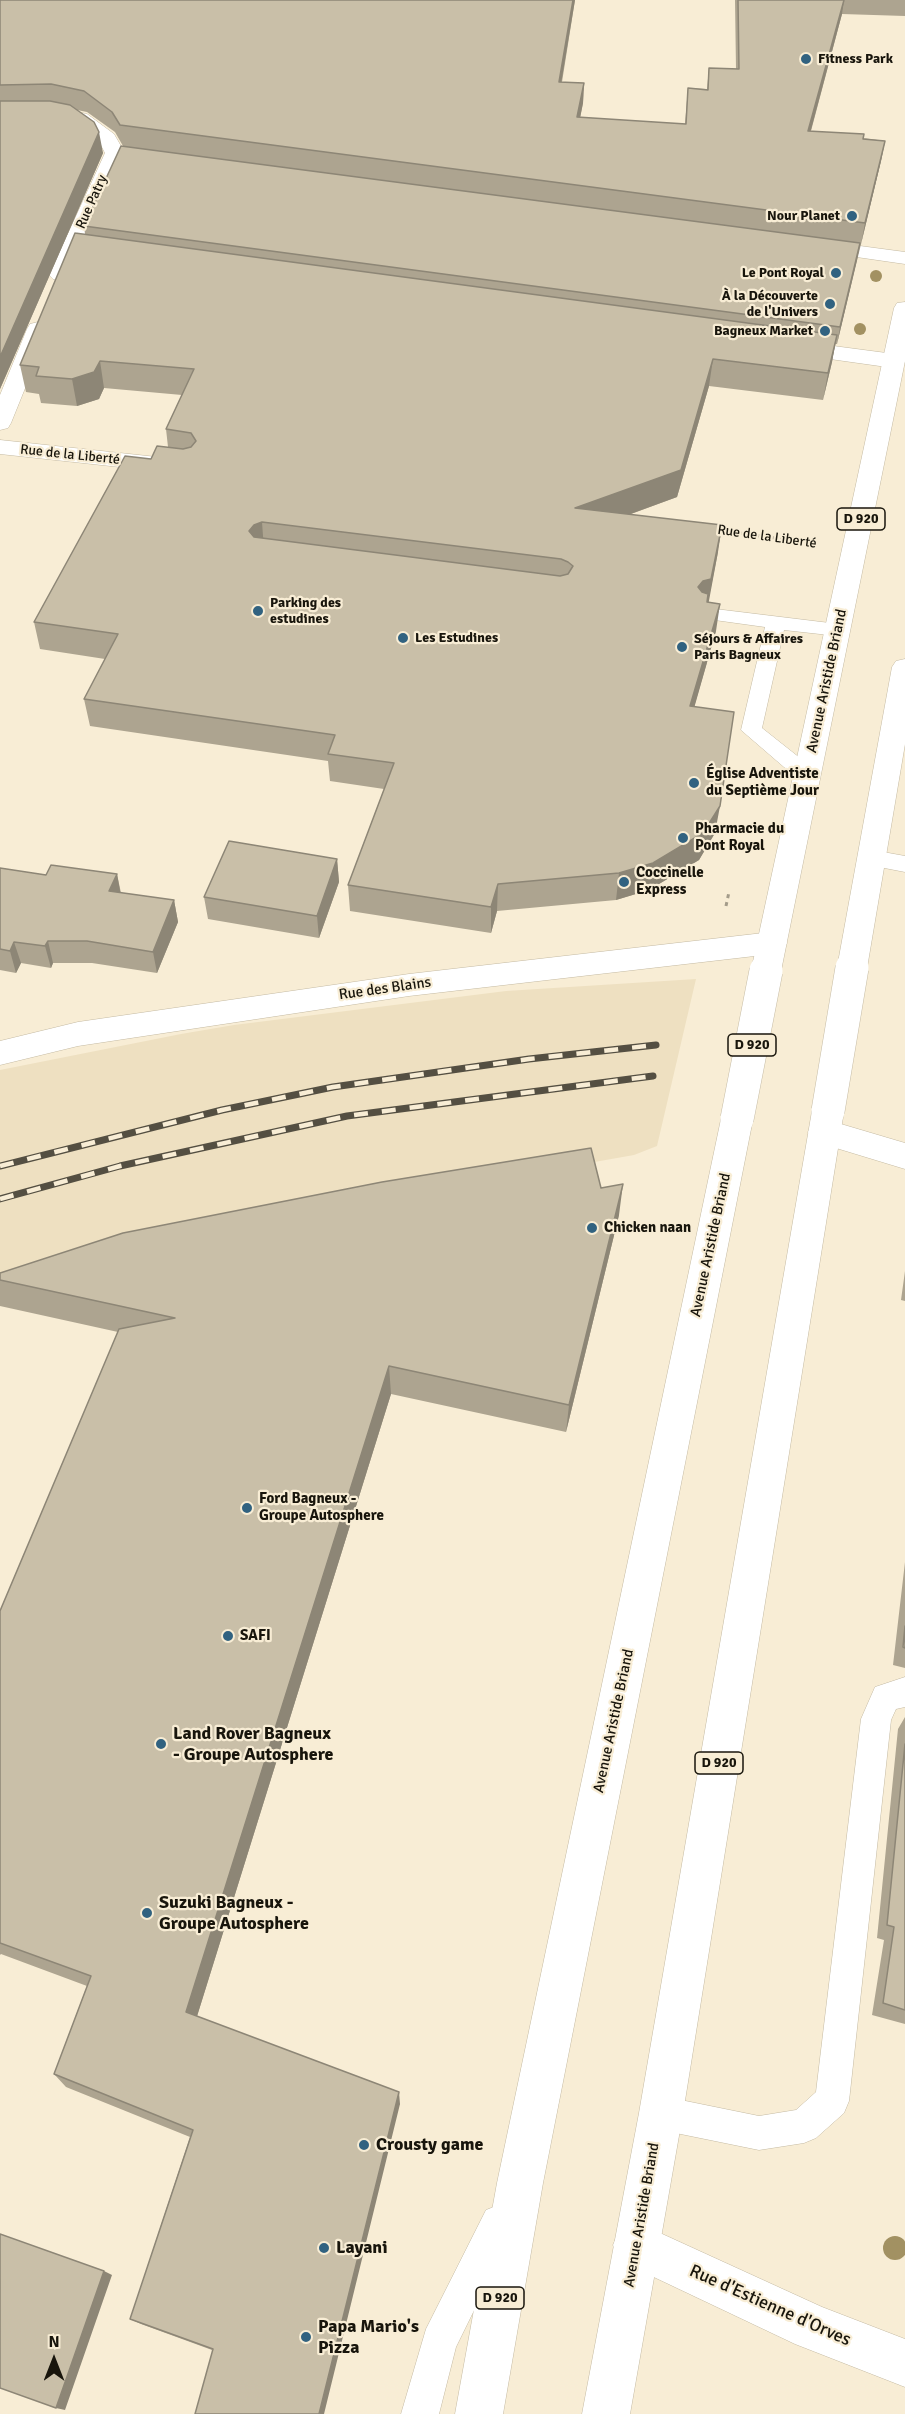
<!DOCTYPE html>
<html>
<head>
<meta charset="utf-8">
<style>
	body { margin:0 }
	#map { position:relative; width:905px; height:2414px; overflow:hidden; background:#f8edd5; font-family:Signika,sans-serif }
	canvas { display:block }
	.north { position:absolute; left:24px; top:2330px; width:60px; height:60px; -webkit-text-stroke:4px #f8edd5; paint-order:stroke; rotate:0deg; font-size:16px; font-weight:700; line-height:24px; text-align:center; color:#18150c }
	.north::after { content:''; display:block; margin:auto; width:21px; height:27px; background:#18150c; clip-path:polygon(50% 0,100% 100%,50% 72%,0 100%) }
</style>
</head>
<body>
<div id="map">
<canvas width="905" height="2414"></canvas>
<div class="north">N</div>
</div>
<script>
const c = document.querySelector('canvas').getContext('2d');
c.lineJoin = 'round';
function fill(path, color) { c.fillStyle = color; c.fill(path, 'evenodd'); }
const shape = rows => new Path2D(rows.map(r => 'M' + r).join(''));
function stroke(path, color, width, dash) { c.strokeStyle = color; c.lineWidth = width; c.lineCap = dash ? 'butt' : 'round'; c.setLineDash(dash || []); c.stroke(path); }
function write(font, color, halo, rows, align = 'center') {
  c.font = font + ' Signika,sans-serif'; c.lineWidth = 4.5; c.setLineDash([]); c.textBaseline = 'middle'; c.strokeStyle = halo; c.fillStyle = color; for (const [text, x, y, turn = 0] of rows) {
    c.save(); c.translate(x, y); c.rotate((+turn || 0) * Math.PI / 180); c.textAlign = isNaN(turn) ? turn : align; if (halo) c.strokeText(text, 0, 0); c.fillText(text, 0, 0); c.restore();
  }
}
fill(shape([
	[696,979,657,1146,634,1155,165,1238,0,1290,0,1070,181,1034,234,1025,506,991]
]), '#eee0c1');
const lane = shape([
	[707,608,838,624,845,626,848,630,845,634,838,636,784,630,762,728,815,770,818,775,815,780,807,782,799,780,741,730,765,627,700,618,697,614,700,610,707,608],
	[872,850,905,856,905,872,864,864,861,858,864,852,872,850],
	[905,1677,905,1707,896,1709,891,1720,849,2101,844,2113,816,2138,804,2143,759,2150,661,2130,649,2125,644,2113,649,2101,661,2096,759,2116,796,2110,816,2092,861,1719,875,1687,905,1677],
	[499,2205,512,2210,517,2223,456,2347,439,2414,401,2414,426,2329,486,2210,499,2205]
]);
const street = shape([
	[54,107,87,114,114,134,125,153,71,275,67,279,60,281,53,279,49,275,105,153,99,141,74,123,54,119,0,120,0,108,54,107],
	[815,240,905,252,905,264,808,250,805,246,808,242,815,240],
	[38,322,46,324,49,329,11,423,8,428,0,430,0,395,27,329,30,324,38,322],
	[788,340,894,354,902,356,905,361,902,366,894,368,780,352,777,347,780,342,788,340],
	[0,440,166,458,174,460,178,465,174,470,166,472,0,454,0,440],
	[772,932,782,935,787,943,782,951,772,954,409,996,78,1046,0,1065,0,1041,78,1022,409,974,772,932],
	[824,1119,905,1143,905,1169,813,1141,808,1132,813,1123,824,1119],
	[636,2222,822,2307,905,2339,905,2387,795,2344,620,2261,613,2245,620,2229,636,2222]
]);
const primary = shape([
	[905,302,905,361,781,971,777,979,766,982,755,979,751,971,894,308,897,303,905,302],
	[905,659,905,744,867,968,863,976,852,979,841,976,837,968,892,667,896,661,905,659],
	[828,1098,839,1102,844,1111,683,2113,630,2414,582,2414,639,2113,812,1111,817,1102,828,1098],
	[737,1106,748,1110,753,1119,543,2183,503,2414,455,2414,497,2183,721,1119,726,1110,737,1106]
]);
stroke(lane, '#c4baa3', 1);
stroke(street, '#c4baa3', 1);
stroke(primary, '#c4baa3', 1);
stroke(shape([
	[717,530,811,543],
	[726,906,729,892]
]), '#a49c8a', 3, [4, 4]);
fill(lane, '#fff');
fill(street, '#fff');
fill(primary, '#fff');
const rail = shape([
	[0,1166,222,1110,333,1087,529,1059,656,1045],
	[0,1199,120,1166,347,1116,653,1076]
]);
stroke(rail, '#544f42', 7);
stroke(rail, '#f8edd5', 4.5, [14]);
const primaryBridge = shape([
	[828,1111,852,968],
	[737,1119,766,971]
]);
stroke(primaryBridge, '#c4baa3', 34, []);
stroke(primaryBridge, '#fff', 33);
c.fillStyle = '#a29162';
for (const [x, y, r] of [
	[876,276,6],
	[860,329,6],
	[895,2248,12]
]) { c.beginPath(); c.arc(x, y, r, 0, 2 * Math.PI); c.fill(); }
fill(shape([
	[0,0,575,0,562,82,584,83,583,103,580,118,685,124,688,88,707,89,709,68,736,69,735,0,905,0,905,16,842,14,811,131,885,141,881,161,837,344,835,344,832,362,823,400,709,386,677,497,631,514,718,552,708,602,716,631,694,707,715,833,699,860,649,890,616,900,497,911,491,933,350,911,348,885,384,789,330,781,328,761,90,726,84,699,105,659,40,649,34,622,151,459,168,447,166,429,182,395,104,388,99,399,77,406,41,403,39,394,26,392,20,365,85,234,84,226,123,146,115,132,87,112,77,110,103,153,0,389],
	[337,859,339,882,319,938,208,919,204,897],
	[0,868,46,875,117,874,121,893,174,900,178,922,157,973,92,963,53,963,51,968,21,963,16,973,0,970],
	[601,1188,619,1215,566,1432,391,1394,197,2016,400,2104,212,2350,141,2324,130,2319,190,2137,66,2087,54,2074,87,1986,1,1954,0,1955,0,1611,118,1332,0,1306,0,1273],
	[905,1271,905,1301,901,1300],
	[905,1562,905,1668,893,1665],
	[905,1717,905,2024,872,2015,884,1940,877,1938,898,1729]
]), '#ada490');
fill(shape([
	[573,0,575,0,558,102,559,82],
	[844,0,842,14,805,152,808,131],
	[584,83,583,103,576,138,577,117],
	[99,132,103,153,0,389,0,357],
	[885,141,881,161,861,244,865,223],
	[860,243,857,260,837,344,840,327],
	[837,335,832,362,823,400,828,373],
	[713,359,709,386,677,497,573,535,575,508],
	[100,361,104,388,99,399,77,406,72,379],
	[262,522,264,550,249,531,254,525],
	[722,525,718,552,708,606,698,587],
	[720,604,716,631,687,733,690,706],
	[720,806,715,833,699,860,649,890,616,900,619,873],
	[337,859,339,882,319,938,317,916],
	[117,874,121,896,109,891],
	[498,884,497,911,491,933,491,907],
	[174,900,178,922,157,973,153,952],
	[48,941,53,963,51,968,45,946],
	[14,942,21,963,16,973,10,951],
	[623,1184,619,1215,566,1432,569,1405],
	[389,1366,391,1394,194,2026,186,2012],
	[399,2092,400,2104,324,2414,319,2414],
	[104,2271,112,2275,65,2410,56,2408]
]), '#8d8676');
const building = shape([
	[0,0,573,0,559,82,584,83,577,117,686,124,688,88,708,90,709,68,739,69,738,0,844,0,808,131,864,134,863,139,885,141,865,223,120,125,112,112,84,91,51,84,0,85,0,0],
	[0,101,50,101,70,105,94,122,99,132,0,357,0,101],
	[121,146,860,243,840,327,84,226,121,146],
	[75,233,837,335,828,373,713,359,681,470,575,508,722,525,711,579,703,581,698,587,702,592,708,594,707,602,720,604,690,706,734,712,720,806,703,833,653,863,619,873,498,884,491,907,348,885,394,763,328,754,335,735,84,699,118,634,34,622,125,456,151,459,157,446,183,449,191,447,196,441,191,433,166,429,194,369,100,361,94,372,72,379,36,376,39,367,20,365,75,233],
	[262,522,561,559,568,562,573,566,568,574,560,576,254,537,249,531,254,525,262,522],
	[229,841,337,859,317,916,204,897,229,841],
	[51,865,117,874,109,891,174,900,153,952,87,941,48,941,45,946,14,942,10,951,0,949,0,868,46,875,51,865],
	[591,1148,601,1188,623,1184,569,1405,389,1366,186,2012,399,2092,319,2414,195,2414,213,2349,130,2319,193,2130,54,2074,91,1976,0,1943,0,1611,119,1329,175,1318,0,1280,0,1273,123,1233,382,1182,591,1148],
	[905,1626,905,1648,903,1647,905,1626],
	[905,1744,905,2010,883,2003,894,1927,887,1925,905,1744],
	[0,2234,104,2271,56,2408,0,2388,0,2234]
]);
fill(building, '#c9bfa8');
stroke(building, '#8d8676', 1.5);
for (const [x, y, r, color] of [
	[806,59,6,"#316280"],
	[852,216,6,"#316280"],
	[836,273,6,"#316280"],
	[830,304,6,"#316280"],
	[825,331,6,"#316280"],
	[258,611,6,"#316280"],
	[403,638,6,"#316280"],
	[682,647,6,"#316280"],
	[694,783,6,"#316280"],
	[683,838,6,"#316280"],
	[624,882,6,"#316280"],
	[592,1228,6,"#316280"],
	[247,1508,6,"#316280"],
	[228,1636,6,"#316280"],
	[161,1744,6,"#316280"],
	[147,1913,6,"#316280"],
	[364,2145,6,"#316280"],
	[324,2248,6,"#316280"],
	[306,2337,6,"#316280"]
]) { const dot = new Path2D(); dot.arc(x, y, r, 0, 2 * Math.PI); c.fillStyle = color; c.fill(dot); stroke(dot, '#f8edd5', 2); }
write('bold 14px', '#18150c', '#f8edd5', [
	["Fitness Park",818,59],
	["Nour Planet",840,216,"right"],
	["Le Pont Royal",824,273,"right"],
	["À la Découverte",818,296,"right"],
	["de l'Univers",818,312,"right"],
	["Bagneux Market",813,331,"right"],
	["Parking des",270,603],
	["estudines",270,619],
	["Les Estudines",415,638],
	["Séjours & Affaires",694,639],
	["Paris Bagneux",694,655]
], 'left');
write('14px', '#18150c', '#f8edd5', [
	["Rue Patry",92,202,-66],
	["Rue de la Liberté",70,455,6],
	["Rue de la Liberté",767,537,8]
]);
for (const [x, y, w] of [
	[861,519,48],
	[752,1045,48],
	[719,1763,48],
	[500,2298,48]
]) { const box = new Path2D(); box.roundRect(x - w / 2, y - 11, w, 22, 4.5); c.fillStyle = '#f8edd5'; c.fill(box); stroke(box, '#18150c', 1.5); }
write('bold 14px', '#18150c', null, [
	["D 920",861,519],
	["D 920",752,1045],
	["D 920",719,1763],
	["D 920",500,2298]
]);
write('15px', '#18150c', '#f8edd5', [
	["Avenue Aristide Briand",827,681,-78],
	["Rue des Blains",385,989,-8],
	["Avenue Aristide Briand",711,1245,-78],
	["Avenue Aristide Briand",614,1721,-78],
	["Avenue Aristide Briand",642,2215,-80]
]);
write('bold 15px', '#18150c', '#f8edd5', [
	["Église Adventiste",706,774],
	["du Septième Jour",706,791],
	["Pharmacie du",695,829],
	["Pont Royal",695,846],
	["Coccinelle",636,873],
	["Express",636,890],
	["Chicken naan",604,1228],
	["Ford Bagneux -",259,1499],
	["Groupe Autosphere",259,1516],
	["SAFI",240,1636]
], 'left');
write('bold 18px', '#18150c', '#f8edd5', [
	["Land Rover Bagneux",173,1734],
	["- Groupe Autosphere",173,1755],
	["Suzuki Bagneux -",159,1903],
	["Groupe Autosphere",159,1924],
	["Crousty game",376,2145],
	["Layani",336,2248],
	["Papa Mario's",318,2327],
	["Pizza",318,2348]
], 'left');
write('18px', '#18150c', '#f8edd5', [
	["Rue d'Estienne d'Orves",770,2306,24]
]);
</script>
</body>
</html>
